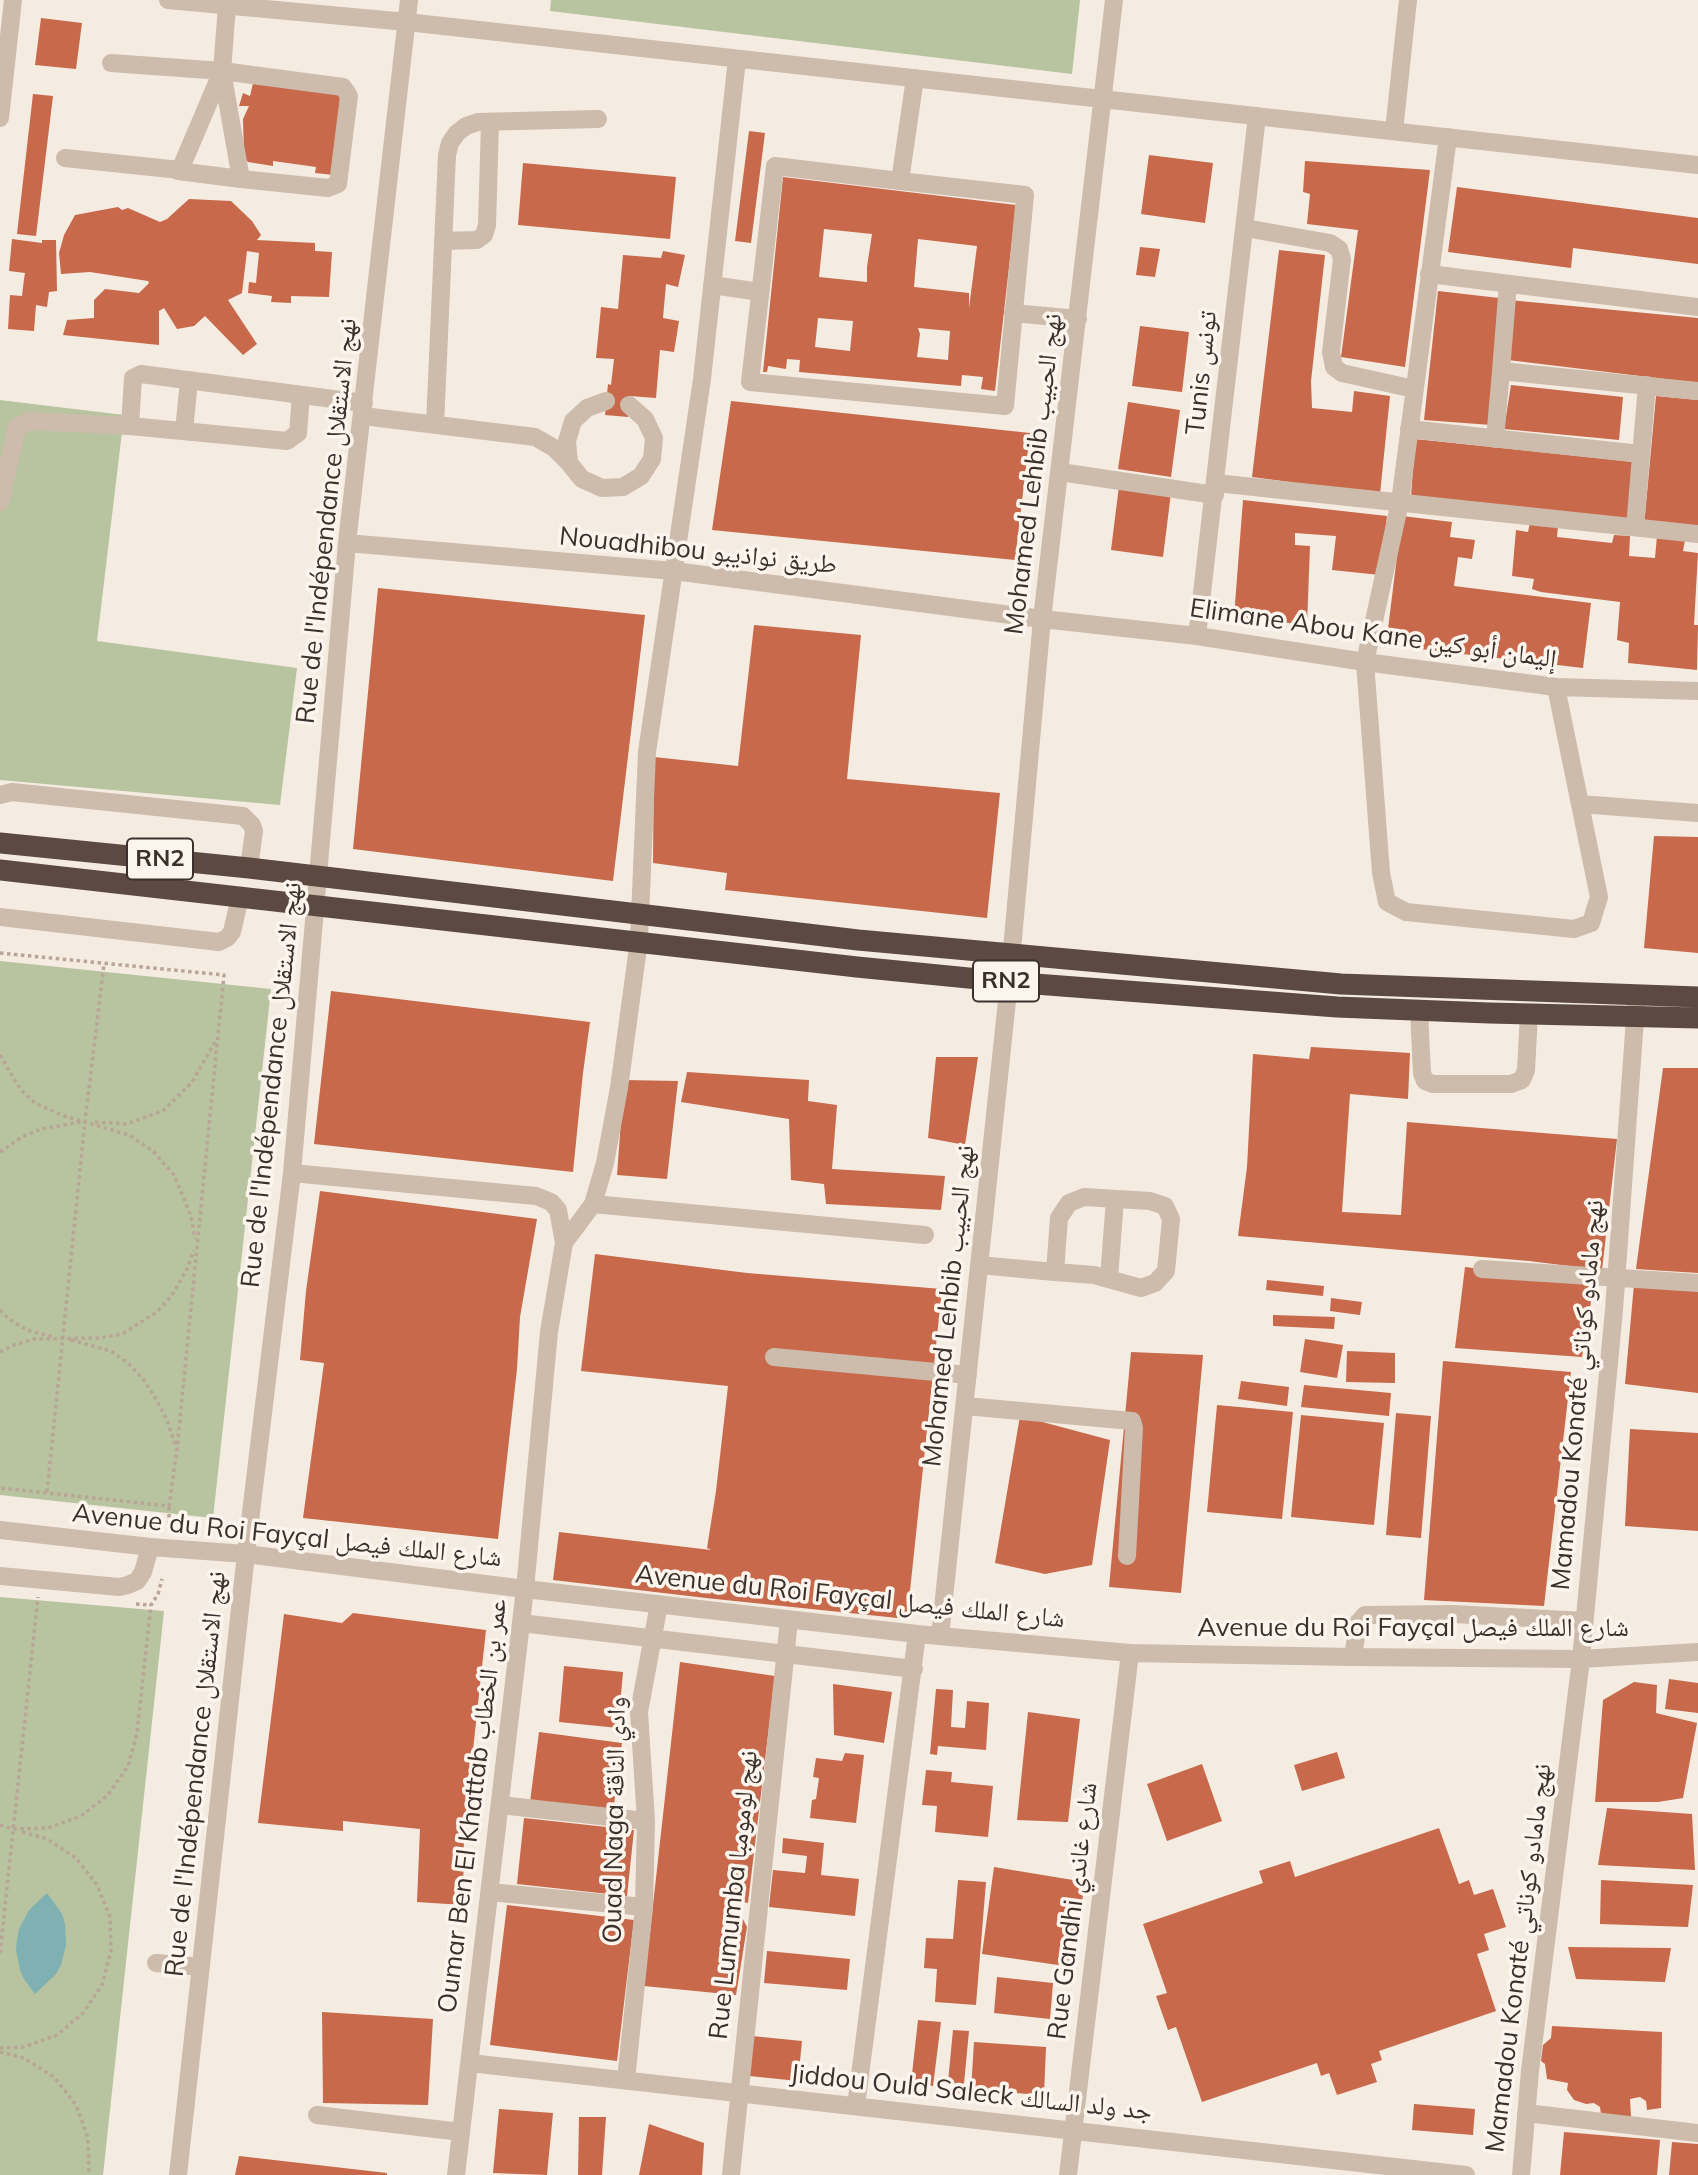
<!DOCTYPE html>
<html>
<head>
<meta charset="utf-8">
<style>
	body { margin:0 }
	canvas { display:block; background:#f4ebe1 }
</style>
</head>
<body>
<canvas width="1698" height="2175"></canvas>
<script>
const c = document.querySelector('canvas').getContext('2d');
c.lineJoin = 'round';
function fill(path, color) { c.fillStyle = color; c.fill(path, 'evenodd'); }
const shape = rows => new Path2D(rows.map(r => 'M' + r).join(''));
function stroke(path, color, width, dash) { c.strokeStyle = color; c.lineWidth = width; c.lineCap = dash ? 'butt' : 'round'; c.setLineDash(dash || []); c.stroke(path); }
function write(font, color, halo, rows, align = 'center') {
  c.font = font + ' Mulish,"Noto Naskh Arabic",sans-serif'; c.lineWidth = 7; c.setLineDash([]); c.textBaseline = 'middle'; c.strokeStyle = halo; c.fillStyle = color; for (const [text, x, y, turn = 0] of rows) {
    c.save(); c.translate(x, y); c.rotate((+turn || 0) * Math.PI / 180); c.textAlign = isNaN(turn) ? turn : align; if (halo) c.strokeText(text, 0, 0); c.fillText(text, 0, 0); c.restore();
  }
}
fill(shape([
	[551,0,1080,0,1072,74,550,11],
	[0,400,124,415,97,641,297,668,280,805,0,780],
	[0,961,271,989,213,1518,0,1495],
	[0,1597,164,1611,103,2175,0,2175]
]), '#b8c4a0');
fill(shape([
	[47,1893,62,1914,65,1924,66,1945,61,1965,56,1974,35,1994,24,1979,20,1970,16,1950,17,1940,19,1929,29,1910]
]), '#7fb0b2');
fill(shape([
	[41,18,82,23,76,69,35,65],
	[254,79,343,95,334,175,315,173,316,167,273,161,273,166,248,162,244,157,243,119,249,106,239,106,243,93,250,96],
	[33,94,53,96,36,236,17,234],
	[749,131,765,133,751,243,735,241],
	[1149,155,1213,163,1205,223,1141,214],
	[1305,161,1430,170,1405,367,1341,357,1358,230,1307,224,1310,194,1303,192],
	[523,163,676,177,670,239,518,225],
	[783,177,1016,205,995,391,981,389,983,377,962,375,961,386,799,372,800,360,787,359,786,369,768,366,767,372,763,372],
	[824,229,872,234,867,267,867,282,819,277],
	[918,239,977,246,969,308,969,293,914,287],
	[818,318,853,321,850,351,815,347],
	[918,328,950,331,948,360,917,357,920,334],
	[1457,187,1698,218,1698,264,1573,248,1571,268,1448,252],
	[189,199,231,201,252,221,261,235,257,240,315,243,315,251,332,252,329,297,291,296,291,303,271,302,272,296,248,293,249,282,256,283,259,253,247,251,242,293,228,300,257,344,243,355,205,316,194,326,177,329,164,308,159,311,159,345,63,335,67,320,94,318,94,300,105,289,139,293,149,283,148,281,90,272,61,274,59,253,64,235,75,215,118,207,122,210,128,208,160,222,167,219],
	[12,239,42,243,42,240,56,240,57,291,49,292,47,307,36,305,34,331,8,329,10,295,22,296,24,279,25,273,9,271],
	[1140,247,1160,249,1155,277,1136,275],
	[1279,250,1325,255,1311,381,1312,408,1352,412,1354,391,1390,396,1380,494,1252,477],
	[663,251,685,255,678,287,666,284,663,318,679,321,674,352,660,350,656,398,630,396,628,417,605,415,608,384,611,385,614,359,596,358,601,307,618,309,623,255,661,258],
	[1438,291,1499,298,1491,425,1424,420],
	[1509,300,1698,318,1698,383,1508,360],
	[1140,326,1189,332,1182,392,1132,386],
	[1511,385,1623,397,1619,440,1504,429],
	[1656,396,1698,400,1698,531,1644,526],
	[731,401,1030,433,1015,560,712,530],
	[1128,402,1180,410,1171,477,1118,469],
	[1415,439,1635,462,1627,523,1411,497],
	[1119,486,1171,493,1163,557,1111,550],
	[1243,500,1387,516,1380,575,1332,570,1336,536,1295,533,1295,545,1310,546,1307,625,1234,617],
	[1402,516,1452,522,1450,537,1475,540,1472,559,1458,557,1454,586,1591,603,1583,668,1386,645],
	[1530,523,1558,526,1557,537,1612,543,1614,535,1630,536,1629,556,1655,558,1657,536,1685,540,1683,551,1698,553,1694,625,1698,625,1697,670,1628,663,1629,643,1617,640,1620,602,1541,592,1532,589,1534,579,1512,576,1516,530,1528,532],
	[378,588,645,615,613,881,353,849],
	[754,625,861,635,847,779,1000,793,987,918,725,890,727,873,653,863,654,757,738,766],
	[1654,836,1698,837,1698,953,1644,948],
	[331,991,590,1022,583,1073,573,1172,314,1144],
	[1311,1047,1410,1053,1408,1099,1350,1094,1342,1212,1401,1215,1407,1122,1617,1139,1602,1270,1529,1261,1238,1236,1247,1167,1253,1054,1309,1059],
	[936,1057,978,1057,965,1145,928,1138],
	[1663,1068,1698,1068,1698,1273,1636,1269],
	[687,1072,809,1080,808,1101,837,1105,832,1169,945,1176,941,1210,826,1204,824,1184,791,1180,789,1119,681,1102],
	[624,1080,678,1081,667,1179,617,1175],
	[320,1191,537,1219,520,1317,517,1369,498,1539,303,1518,324,1363,300,1360,306,1291],
	[595,1254,747,1273,942,1289,907,1619,706,1598,553,1580,559,1532,711,1550,707,1548,716,1491,728,1386,581,1371],
	[1465,1267,1594,1283,1582,1357,1455,1348],
	[1267,1280,1324,1286,1323,1296,1266,1290],
	[1634,1284,1698,1287,1698,1393,1625,1384],
	[1331,1298,1362,1302,1360,1315,1330,1311],
	[1273,1315,1335,1317,1334,1329,1273,1326],
	[1305,1339,1343,1345,1337,1378,1300,1372],
	[1347,1351,1395,1353,1395,1383,1346,1382],
	[1131,1352,1203,1355,1181,1593,1109,1587],
	[1443,1361,1571,1372,1544,1606,1424,1600],
	[1241,1381,1289,1387,1287,1406,1238,1399],
	[1304,1385,1391,1393,1389,1416,1301,1407],
	[1217,1405,1293,1412,1282,1519,1207,1512],
	[1396,1413,1431,1416,1421,1538,1386,1535],
	[1301,1415,1384,1423,1374,1525,1291,1517],
	[1020,1416,1110,1440,1092,1565,1045,1574,995,1563],
	[1630,1429,1698,1433,1698,1531,1625,1526],
	[353,1613,486,1630,464,1833,463,1905,417,1902,420,1829,343,1821,343,1831,258,1823,284,1614,342,1623],
	[680,1662,775,1676,748,1903,733,1900,747,1927,736,1995,644,1986],
	[564,1666,623,1672,618,1728,559,1722],
	[1669,1679,1698,1683,1698,1713,1665,1709],
	[1634,1682,1657,1685,1656,1713,1697,1723,1683,1798,1658,1802,1595,1802,1603,1700],
	[833,1684,892,1692,884,1743,834,1735],
	[936,1689,953,1690,951,1727,965,1728,967,1701,989,1703,986,1750,938,1746,937,1755,930,1754],
	[1028,1712,1080,1719,1068,1822,1017,1820],
	[539,1732,622,1743,613,1813,530,1802],
	[1337,1752,1345,1778,1302,1791,1294,1765],
	[845,1753,864,1755,856,1823,810,1818,812,1800,816,1799,819,1778,813,1777,816,1758,842,1761],
	[1202,1764,1222,1821,1167,1841,1147,1784],
	[926,1770,952,1772,951,1782,993,1786,988,1837,935,1832,937,1806,922,1805],
	[1607,1808,1692,1814,1695,1870,1598,1865],
	[524,1818,634,1830,627,1896,517,1884],
	[1439,1828,1459,1884,1469,1880,1474,1895,1493,1889,1506,1927,1484,1934,1489,1950,1477,1954,1496,2011,1379,2051,1382,2060,1371,2064,1377,2082,1337,2095,1329,2073,1321,2076,1317,2063,1202,2102,1176,2027,1168,2030,1156,1996,1167,1993,1143,1924,1263,1883,1259,1871,1290,1861,1295,1877],
	[783,1838,824,1843,821,1875,859,1879,855,1916,769,1907,773,1870,805,1873,807,1856,782,1853],
	[994,1867,1085,1882,1072,1967,982,1954],
	[958,1880,986,1882,976,2005,935,2002,937,1969,924,1968,926,1938,953,1939],
	[1601,1880,1693,1885,1688,1927,1600,1924],
	[507,1905,634,1920,617,2061,490,2045],
	[1568,1947,1671,1948,1665,1982,1576,1979],
	[767,1951,850,1959,847,1990,764,1983],
	[997,1977,1053,1983,1050,2019,994,2013],
	[322,2012,433,2019,428,2105,323,2103],
	[918,2020,941,2022,933,2086,911,2083],
	[1552,2026,1662,2032,1661,2108,1647,2110,1646,2101,1640,2097,1630,2099,1631,2117,1601,2114,1600,2107,1594,2103,1586,2104,1574,2100,1567,2090,1568,2083,1547,2079,1545,2064,1541,2061,1543,2045,1551,2038],
	[953,2030,969,2031,963,2094,947,2092],
	[752,2036,802,2041,798,2081,749,2076],
	[974,2042,1046,2047,1044,2095,971,2090],
	[1414,2104,1475,2109,1473,2135,1412,2130],
	[499,2109,553,2113,547,2175,493,2173],
	[579,2117,606,2117,602,2175,578,2175],
	[649,2124,704,2143,702,2175,639,2175],
	[1564,2132,1660,2140,1657,2175,1560,2175],
	[1672,2142,1698,2144,1698,2175,1669,2175],
	[239,2156,387,2173,387,2175,235,2175]
]), '#c8694b');
stroke(shape([
	[0,953,224,975,177,1449,169,1506,0,1488],
	[0,1055,20,1089,35,1103,64,1116,129,1135,153,1151,174,1175,191,1216,195,1239],
	[95,1122,127,1124,164,1110,192,1082,215,1042],
	[0,1152,22,1137,41,1129,81,1122],
	[0,1310,9,1319,27,1330,53,1337],
	[71,1340,111,1351,128,1363,144,1380,157,1401,167,1420,176,1447],
	[0,1352,14,1345,34,1339,99,1338,122,1334,157,1312,172,1295,187,1269,194,1250],
	[47,1492,85,1121,104,964],
	[169,1507,169,1530],
	[136,1604,151,1605],
	[0,1825,13,1829,48,1828,81,1816,108,1795,128,1766,137,1733,151,1605,158,1594,162,1579],
	[0,1953,38,1597],
	[0,2048,24,2047,57,2035,83,2013,102,1985,111,1951,110,1917,97,1885,76,1858,47,1839,19,1831],
	[0,2052,24,2058,54,2077,76,2105,88,2138,89,2175]
]), '#b9a596', 3.5, [3.5, 3.5]);
stroke(shape([
	[168,0,407,22,1698,165],
	[111,63,222,71,343,87,349,96,338,184,328,188,241,179,222,71],
	[0,118,13,0],
	[1394,131,1408,0],
	[1448,137,1400,502,1365,662,1381,873,1387,902,1406,912,1574,929,1591,923,1599,897,1556,687],
	[65,158,180,170,222,71,227,6],
	[178,171,241,179],
	[900,181,1025,195,1005,406,750,382,775,166,900,181,915,78],
	[1245,228,1330,243,1339,249,1342,259,1331,352,1334,367,1342,373,1414,389],
	[443,241,477,240,484,235,487,225,490,123],
	[1429,274,1698,307],
	[1508,284,1501,371,1698,391],
	[712,285,760,292],
	[1013,313,1078,319],
	[606,401,587,408,573,421,567,441,569,463,582,479,602,488,623,487,641,476,652,459,654,438,645,419,629,405],
	[363,416,535,437,554,448,569,463],
	[435,425,447,155,450,143,457,133,466,126,478,122,598,119],
	[130,426,133,378,141,374,364,403],
	[1409,429,1641,454],
	[184,431,189,380],
	[1495,439,1501,371],
	[1060,472,1215,495],
	[1216,483,1698,534],
	[0,502,17,427,30,421,130,426,287,441,298,433,301,395],
	[1635,527,1647,385],
	[347,543,674,571,1042,619,1197,636,1365,662,1556,687,1698,691],
	[1197,636,1257,116],
	[0,795,12,792,243,816,252,825,254,831,249,868],
	[1580,804,1698,813],
	[0,917,219,942,227,938,232,932,240,897],
	[1419,1011,1422,1073,1425,1081,1433,1084,1511,1084,1522,1080,1526,1070,1529,1014],
	[292,1173,536,1196,551,1202,558,1210,564,1243],
	[593,1204,925,1235],
	[979,1265,1055,1272,1094,1275,1141,1288,1155,1283,1166,1271,1171,1219,1165,1206,1150,1201,1084,1197,1069,1203,1059,1218,1055,1272],
	[1482,1269,1698,1283],
	[1109,1278,1115,1199],
	[774,1357,968,1375],
	[965,1406,1132,1421,1134,1428,1127,1556],
	[0,1530,150,1547,246,1554,525,1589,917,1634,1130,1653,1353,1657,1581,1659,1698,1652],
	[0,1576,119,1587,128,1585,137,1581,143,1572,150,1547],
	[521,1623,914,1669],
	[940,1636,1009,982,1042,619,1114,0],
	[1353,1657,1358,1623,1365,1615,1453,1614,1584,1621],
	[500,1805,646,1821],
	[490,1892,644,1907],
	[156,1963,201,1967],
	[470,2063,1466,2175],
	[626,2080,644,1907,646,1821,639,1712,659,1604],
	[856,2106,917,1634],
	[1526,2113,1698,2133],
	[317,2115,461,2132],
	[178,2175,246,1554,292,1173,347,543,409,0],
	[456,2175,525,1589,549,1332,564,1243,593,1204,605,1163,619,1088,639,940,647,752,702,379,737,59],
	[731,2175,789,1620],
	[1068,2175,1130,1653],
	[1521,2175,1530,2071,1581,1659,1614,1310,1636,1005]
]), '#cdbbac', 18);
stroke(shape([
	[0,843,249,868,858,940,1341,984,1698,997],
	[0,870,857,967,1009,982,1337,1007,1489,1013,1698,1018]
]), '#5c4a42', 21);
for (const [x, y, w] of [
	[160,859,66],
	[1006,981,66]
]) { const box = new Path2D(); box.roundRect(x - w / 2, y - 20.5, w, 41, 5); c.fillStyle = '#fbf5ee'; c.fill(box); stroke(box, '#3b302b', 2); }
write('bold 24px', '#3b302b', null, [
	["RN2",160,859],
	["RN2",1006,981]
]);
write('26px', '#3b302b', '#fbf5ee', [
	["Tunis تونس",1202,373,-84],
	["Mohamed Lehbib نهج الحبيب",1034,474,-83],
	["Rue de l'Indépendance نهج الاستقلال",327,521,-84],
	["Nouadhibou طريق نواذيبو",698,551,6],
	["Elimane Abou Kane إليمان أبو كين",1373,634,8],
	["Rue de l'Indépendance نهج الاستقلال",272,1085,-84],
	["Mohamed Lehbib نهج الحبيب",949,1306,-84],
	["Mamadou Konaté نهج مامادو كوناتي",1578,1395,-85],
	["Avenue du Roi Fayçal شارع الملك فيصل",287,1536,6],
	["Avenue du Roi Fayçal شارع الملك فيصل",850,1597,6],
	["Avenue du Roi Fayçal شارع الملك فيصل",1413,1628],
	["Rue de l'Indépendance نهج الاستقلال",196,1774,-84],
	["Oumar Ben El Khattab عمر بن الخطاب",473,1806,-83],
	["Ouad Naga وادي الناقة",615,1820,-89],
	["Rue Lumumba نهج لومومبا",734,1895,-84],
	["Rue Gandhi شارع غاندي",1073,1911,-83],
	["Mamadou Konaté نهج مامادو كوناتي",1519,1958,-83],
	["Jiddou Ould Saleck جد ولد السالك",971,2093,6]
]);
</script>
</body>
</html>
